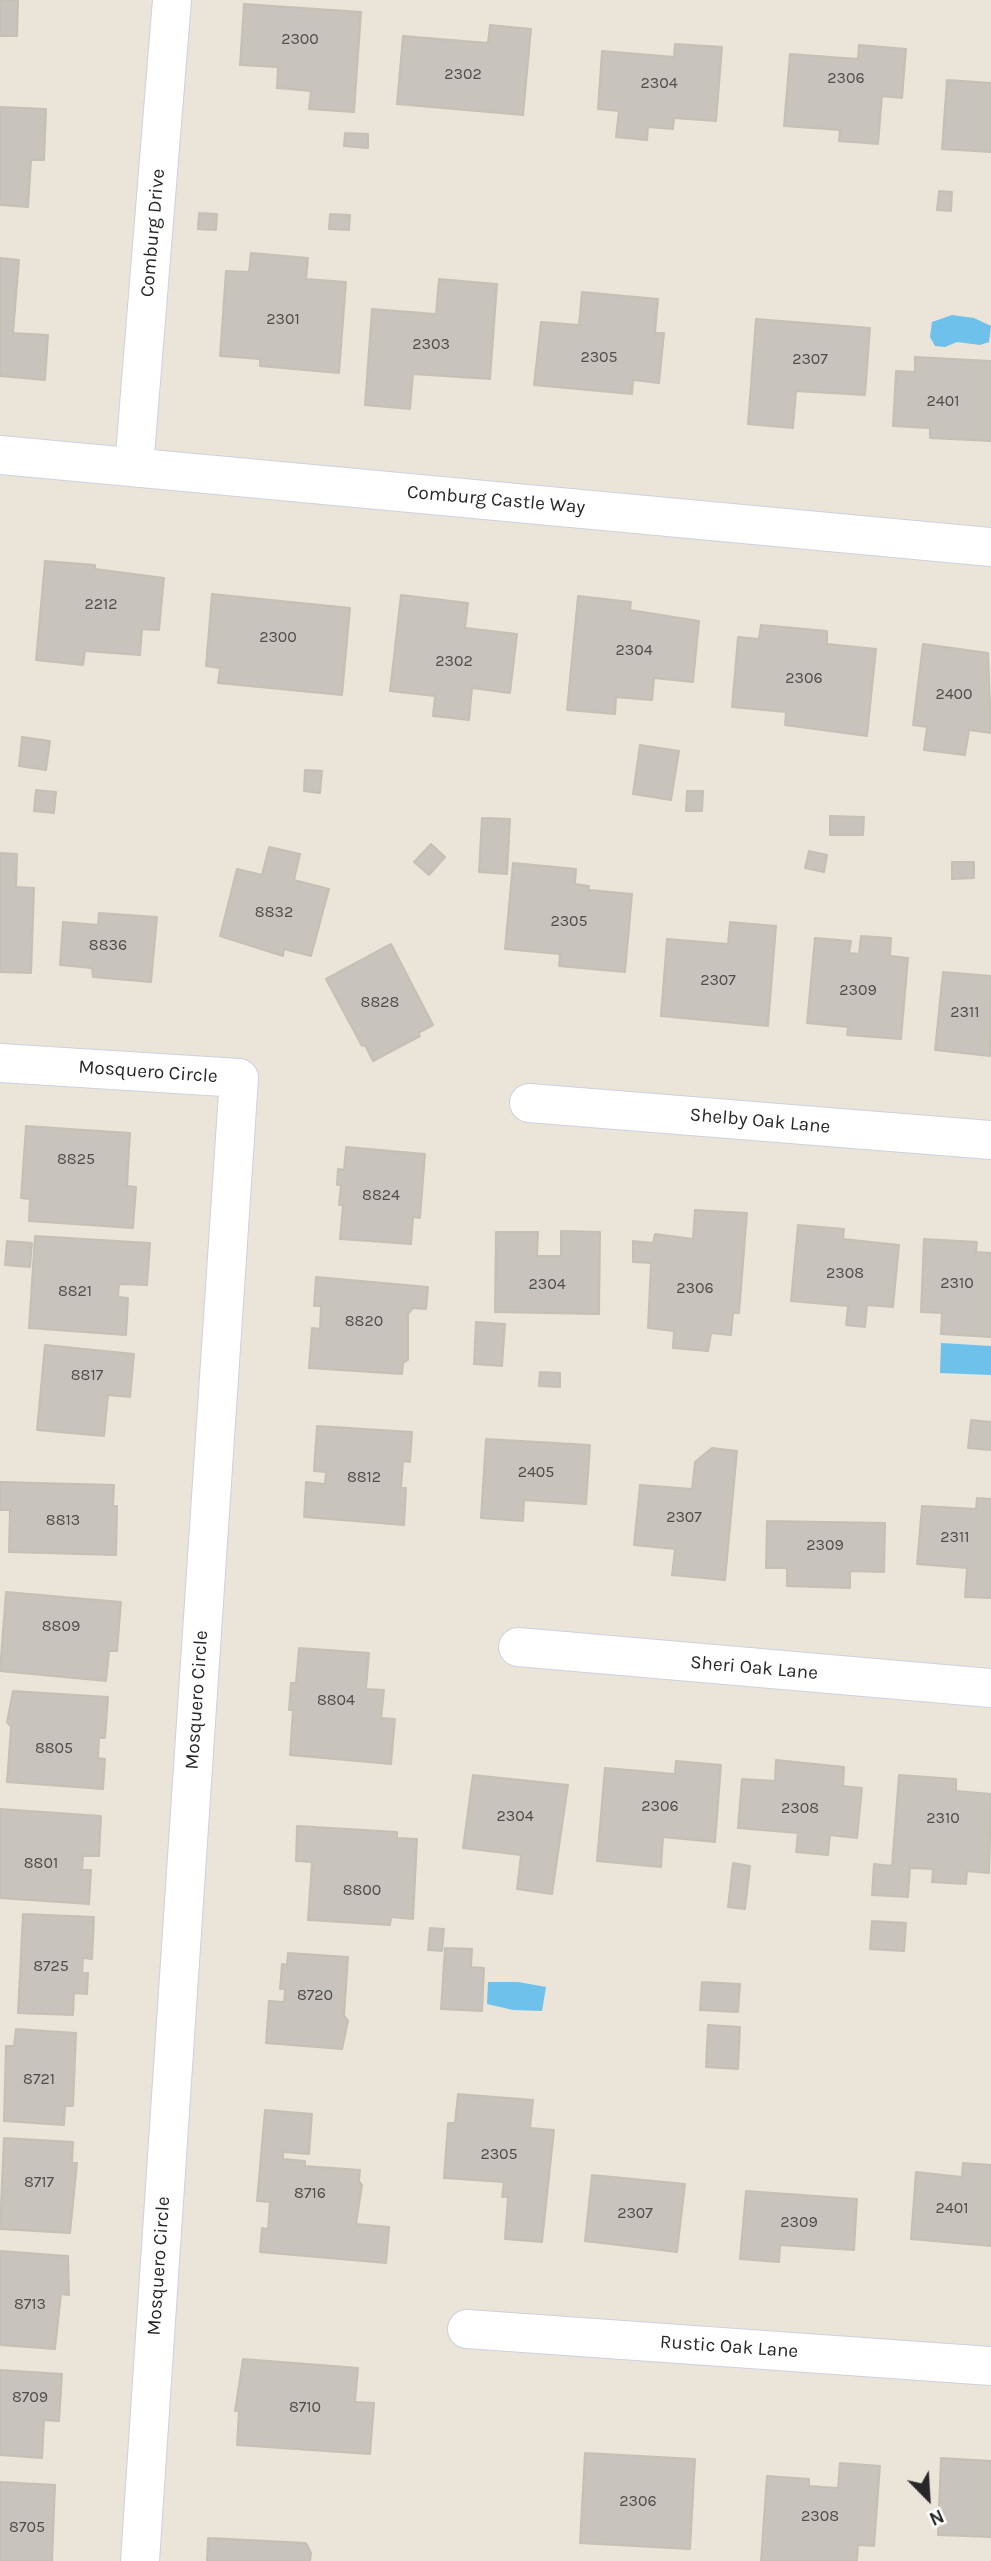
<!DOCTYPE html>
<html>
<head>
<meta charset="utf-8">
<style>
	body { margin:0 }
	#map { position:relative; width:991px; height:2561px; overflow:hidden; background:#eae4d9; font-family:Karla,sans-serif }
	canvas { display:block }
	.north { position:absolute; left:893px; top:2463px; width:70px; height:70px; -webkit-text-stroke:5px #fff; paint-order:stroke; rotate:156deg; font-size:19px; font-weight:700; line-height:28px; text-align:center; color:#272727 }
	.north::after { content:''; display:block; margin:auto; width:24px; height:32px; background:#272727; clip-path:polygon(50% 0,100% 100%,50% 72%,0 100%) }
</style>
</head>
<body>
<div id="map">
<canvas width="991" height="2561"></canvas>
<div class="north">N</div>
</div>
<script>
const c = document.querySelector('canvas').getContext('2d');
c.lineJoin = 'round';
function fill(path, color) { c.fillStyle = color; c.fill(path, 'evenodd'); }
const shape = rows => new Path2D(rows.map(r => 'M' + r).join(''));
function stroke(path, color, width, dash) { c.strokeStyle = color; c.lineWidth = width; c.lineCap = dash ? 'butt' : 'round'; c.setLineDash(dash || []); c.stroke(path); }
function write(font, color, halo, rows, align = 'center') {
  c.font = font + ' Karla,sans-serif'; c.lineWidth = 7; c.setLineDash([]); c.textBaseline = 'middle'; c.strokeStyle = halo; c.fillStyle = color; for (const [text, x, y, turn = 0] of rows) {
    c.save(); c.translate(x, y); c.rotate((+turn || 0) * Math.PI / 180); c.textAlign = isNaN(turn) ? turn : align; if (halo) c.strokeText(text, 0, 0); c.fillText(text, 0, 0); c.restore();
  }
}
fill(shape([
	[952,315,974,318,991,326,989,342,980,345,957,342,945,347,935,346,930,337,932,322],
	[941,1343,991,1346,991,1375,940,1373],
	[488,1982,518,1982,546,1987,542,2011,513,2010,487,2004]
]), '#6dc1eb');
const building = shape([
	[0,0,18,0,17,36,0,36,0,0],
	[244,4,361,12,354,112,309,109,311,91,277,88,278,67,240,65,244,4],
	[490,25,531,29,523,115,397,104,403,36,488,43,490,25],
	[675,44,722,47,716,121,674,118,673,129,648,127,647,140,616,137,619,111,598,109,602,51,674,57,675,44],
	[859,45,906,49,902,98,882,96,878,144,839,141,840,130,784,126,790,54,858,59,859,45],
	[947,80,991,83,991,152,942,149,947,80],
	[0,107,46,109,44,160,31,160,28,207,0,205,0,107],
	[345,133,368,134,368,148,344,146,345,133],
	[939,191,952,192,951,211,937,210,939,191],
	[199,213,217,214,216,230,198,229,199,213],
	[330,214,350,215,349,230,329,229,330,214],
	[251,253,308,258,306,279,346,282,339,373,260,366,260,359,220,356,226,271,249,272,251,253],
	[0,258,19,260,13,333,48,335,45,380,0,376,0,258],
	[439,279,497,284,490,379,413,374,410,409,365,405,372,309,436,314,439,279],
	[582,292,658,299,655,333,664,333,659,383,633,380,632,394,534,385,541,322,579,325,582,292],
	[756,319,870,328,865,395,796,391,793,428,748,424,756,319],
	[915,357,991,361,991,441,930,438,930,428,893,426,896,371,915,372,915,357],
	[45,561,95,565,95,569,164,578,159,630,142,629,140,655,85,651,83,665,36,660,45,561],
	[212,594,350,608,342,695,218,683,220,668,206,666,212,594],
	[401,595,468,603,465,628,517,634,510,693,472,688,469,720,433,716,435,696,390,691,401,595],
	[578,596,631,602,630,610,699,621,693,682,654,678,652,700,616,697,615,714,567,710,578,596],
	[761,625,827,631,827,644,876,649,867,736,785,725,786,712,732,707,738,637,759,639,761,625],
	[923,644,988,653,991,733,969,730,965,755,924,750,927,727,913,725,923,644],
	[22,737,50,741,46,770,19,766,22,737],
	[640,745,679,751,671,800,633,794,640,745],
	[305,770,322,771,320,793,304,791,305,770],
	[36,790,56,792,54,813,34,811,36,790],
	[687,791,703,791,702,811,686,811,687,791],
	[830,816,864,817,863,835,830,835,830,816],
	[482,818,510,819,507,874,479,872,482,818],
	[431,844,445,857,429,875,414,862,431,844],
	[269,847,300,854,294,880,329,889,311,956,284,949,283,956,220,936,237,869,262,875,269,847],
	[809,851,827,855,824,872,805,868,809,851],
	[0,853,17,854,16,887,34,888,31,973,0,972,0,853],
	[952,862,974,862,974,878,952,879,952,862],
	[513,863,576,869,575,884,589,886,589,890,632,894,625,972,559,966,560,954,505,949,513,863],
	[99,913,157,917,151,982,93,977,92,968,60,965,63,922,98,925,99,913],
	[730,922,776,926,768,1026,661,1016,667,939,728,944,730,922],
	[861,936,891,938,890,956,908,958,901,1039,847,1035,848,1027,807,1023,815,938,851,941,849,953,859,954,861,936],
	[391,944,433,1025,418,1033,420,1036,373,1061,365,1045,362,1046,326,979,391,944],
	[943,972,991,976,990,1056,935,1050,943,972],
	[26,1126,130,1133,127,1186,136,1187,133,1228,29,1221,30,1199,21,1198,26,1126],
	[346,1147,425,1154,420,1218,413,1217,411,1244,340,1239,343,1205,339,1205,341,1185,337,1185,338,1169,344,1170,346,1147],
	[695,1210,747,1213,739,1313,733,1313,731,1335,711,1333,708,1351,673,1348,674,1331,648,1328,651,1263,633,1262,633,1241,653,1243,655,1234,693,1239,695,1210],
	[798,1225,844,1229,843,1239,899,1245,893,1307,867,1305,865,1327,846,1325,848,1306,791,1301,798,1225],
	[561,1231,600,1232,599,1314,495,1312,496,1232,538,1232,537,1256,561,1256,561,1231],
	[35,1236,150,1243,147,1285,119,1284,118,1297,128,1298,126,1335,29,1328,35,1236],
	[924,1239,977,1242,976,1252,991,1253,991,1337,941,1334,942,1313,921,1312,924,1239],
	[7,1241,32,1243,30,1267,5,1265,7,1241],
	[316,1277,428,1287,426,1309,413,1308,408,1314,408,1360,403,1363,402,1374,309,1368,312,1328,320,1329,321,1306,314,1306,316,1277],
	[476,1322,505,1324,502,1366,474,1364,476,1322],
	[45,1345,134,1354,130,1397,108,1395,104,1436,37,1430,45,1345],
	[540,1372,560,1373,560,1387,539,1386,540,1372],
	[971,1420,991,1422,991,1450,968,1448,971,1420],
	[317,1426,412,1432,410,1462,403,1461,401,1488,406,1488,404,1525,304,1517,306,1482,325,1484,326,1472,314,1471,317,1426],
	[486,1439,590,1445,586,1504,524,1500,523,1521,481,1518,486,1439],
	[712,1448,737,1451,725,1580,672,1575,675,1549,634,1545,640,1485,692,1489,695,1462,712,1448],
	[0,1482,114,1485,113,1506,117,1506,116,1555,9,1552,10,1510,0,1510,0,1482],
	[977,1498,991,1499,991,1598,965,1597,967,1568,917,1564,922,1506,976,1509,977,1498],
	[767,1521,885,1523,884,1572,850,1571,850,1588,787,1586,787,1568,766,1568,767,1521],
	[6,1592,121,1602,117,1651,109,1651,106,1681,0,1671,6,1592],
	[299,1648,369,1653,366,1689,384,1690,381,1718,395,1719,391,1764,290,1755,293,1710,289,1710,291,1683,296,1683,299,1648],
	[13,1691,108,1697,105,1738,99,1738,98,1758,105,1759,103,1789,7,1782,11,1727,7,1722,13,1691],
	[776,1760,844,1767,843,1786,862,1788,857,1838,830,1835,828,1855,796,1852,798,1833,738,1828,742,1779,775,1781,776,1760],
	[676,1761,721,1765,715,1842,663,1837,661,1867,597,1861,605,1768,675,1774,676,1761],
	[473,1775,568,1785,552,1894,517,1889,521,1855,463,1848,473,1775],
	[899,1775,956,1779,956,1791,991,1794,989,1873,967,1871,966,1884,932,1882,933,1869,910,1868,908,1897,872,1895,874,1864,892,1866,899,1775],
	[0,1809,101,1816,99,1856,83,1856,82,1870,91,1870,89,1904,0,1898,0,1809],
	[297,1826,397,1832,397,1838,417,1839,413,1919,391,1917,390,1925,308,1920,312,1862,296,1861,297,1826],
	[733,1863,750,1866,745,1909,728,1907,733,1863],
	[23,1914,94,1917,92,1959,83,1958,82,1973,88,1973,87,1994,74,1993,73,2015,18,2013,23,1914],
	[872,1921,906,1923,904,1951,870,1949,872,1921],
	[430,1928,444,1929,442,1951,428,1950,430,1928],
	[445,1948,472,1949,471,1967,484,1968,482,2011,441,2009,445,1948],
	[288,1953,348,1957,344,2015,348,2021,342,2049,266,2043,269,2001,284,2002,285,1989,280,1989,282,1964,287,1965,288,1953],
	[702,1982,740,1984,738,2012,700,2010,702,1982],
	[708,2025,740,2027,738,2069,706,2067,708,2025],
	[16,2029,76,2033,73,2106,65,2106,64,2125,4,2121,6,2046,14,2046,16,2029],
	[458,2094,533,2100,530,2128,554,2130,542,2242,505,2239,508,2197,502,2197,504,2182,444,2178,448,2123,455,2123,458,2094],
	[265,2110,312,2114,309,2154,283,2152,283,2159,305,2161,305,2166,360,2170,359,2181,362,2185,356,2224,389,2227,386,2263,260,2252,262,2228,268,2229,270,2202,257,2201,265,2110],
	[4,2138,73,2142,72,2163,77,2163,70,2233,0,2229,4,2138],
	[963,2163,991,2165,991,2246,911,2239,916,2172,962,2177,963,2163],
	[592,2175,685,2184,677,2252,585,2241,592,2175],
	[746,2191,857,2199,854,2250,780,2245,779,2262,740,2259,746,2191],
	[0,2251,68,2256,69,2295,61,2294,55,2349,0,2345,0,2251],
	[243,2359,358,2368,355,2402,374,2403,370,2454,237,2445,239,2411,235,2411,243,2359],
	[0,2370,62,2374,59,2421,44,2420,42,2458,0,2455,0,2370],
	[585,2453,695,2459,690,2549,580,2543,585,2453],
	[941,2458,991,2461,991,2537,938,2535,941,2458],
	[840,2463,880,2466,874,2546,858,2545,857,2561,761,2561,767,2476,809,2479,809,2486,838,2488,840,2463],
	[0,2482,55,2485,52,2561,0,2561,0,2482],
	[208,2538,306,2543,311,2553,310,2561,207,2561,208,2538]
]);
fill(building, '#c8c3bc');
stroke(building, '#c5c0b3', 2);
const street = shape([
	[0,455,991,547],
	[134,467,172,0],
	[0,1063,239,1078,140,2561],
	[529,1103,991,1140],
	[518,1647,991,1688],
	[467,2329,991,2366]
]);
stroke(street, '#ced0e0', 40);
stroke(street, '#fff', 38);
write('16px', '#4f4e4c', null, [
	["2300",300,39],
	["2302",463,74],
	["2306",846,78],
	["2304",659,83],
	["2301",283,319],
	["2303",431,344],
	["2305",599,357],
	["2307",810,359],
	["2401",943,401],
	["2212",101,604],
	["2300",278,637],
	["2304",634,650],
	["2302",454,661],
	["2306",804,678],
	["2400",954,694],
	["8832",274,912],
	["2305",569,921],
	["8836",108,945],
	["2307",718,980],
	["2309",858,990],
	["8828",380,1002],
	["2311",965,1012],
	["8825",76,1159],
	["8824",381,1195],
	["2308",845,1273],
	["2310",957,1283],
	["2304",547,1284],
	["2306",695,1288],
	["8821",75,1291],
	["8820",364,1321],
	["8817",87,1375],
	["2405",536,1472],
	["8812",364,1477],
	["2307",684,1517],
	["8813",63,1520],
	["2311",955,1537],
	["2309",825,1545],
	["8809",61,1626],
	["8804",336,1700],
	["8805",54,1748],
	["2306",660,1806],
	["2308",800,1808],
	["2304",515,1816],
	["2310",943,1818],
	["8801",41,1863],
	["8800",362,1890],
	["8725",51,1966],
	["8720",315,1995],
	["8721",39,2079],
	["2305",499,2154],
	["8717",39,2182],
	["8716",310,2193],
	["2401",952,2208],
	["2307",635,2213],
	["2309",799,2222],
	["8713",30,2304],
	["8709",30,2397],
	["8710",305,2407],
	["2306",638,2501],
	["2308",820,2516],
	["8705",27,2527]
]);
write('19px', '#272727', '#fff', [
	["Comburg Drive",153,233,-85],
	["Comburg Castle Way",496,500,5],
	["Mosquero Circle",148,1072,4],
	["Shelby Oak Lane",760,1121,5],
	["Sheri Oak Lane",754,1668,5],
	["Mosquero Circle",197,1700,-86],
	["Mosquero Circle",159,2266,-86],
	["Rustic Oak Lane",729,2347,4]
]);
</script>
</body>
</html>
